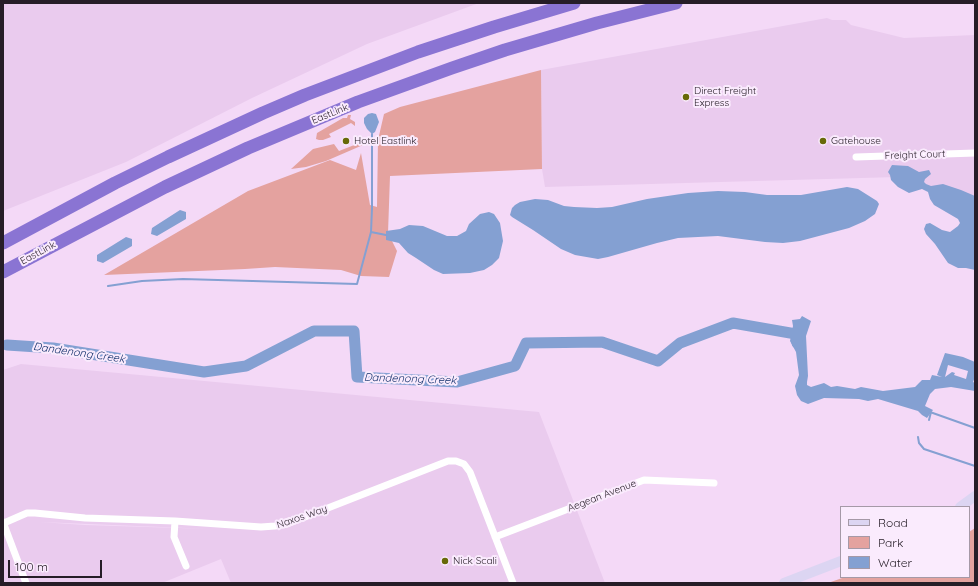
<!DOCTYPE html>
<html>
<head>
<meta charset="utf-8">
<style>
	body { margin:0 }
	#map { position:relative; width:978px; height:586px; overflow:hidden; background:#f4d9f7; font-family:Quicksand,sans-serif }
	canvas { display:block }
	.frame { position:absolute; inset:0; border:4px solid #261d27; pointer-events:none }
	.legend { position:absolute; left:840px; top:506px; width:130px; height:72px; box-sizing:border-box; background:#faebfd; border:1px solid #a599a7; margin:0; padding:5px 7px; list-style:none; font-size:12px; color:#261d27 }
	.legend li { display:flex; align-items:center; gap:8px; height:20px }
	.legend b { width:20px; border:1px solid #a599a7 }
	.scale { position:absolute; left:8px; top:560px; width:94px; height:18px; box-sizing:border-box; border:2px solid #261d27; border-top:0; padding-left:5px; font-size:12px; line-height:14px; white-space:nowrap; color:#261d27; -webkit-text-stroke:3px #faebfd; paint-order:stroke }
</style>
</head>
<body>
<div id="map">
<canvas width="978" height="586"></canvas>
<div class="frame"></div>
<ul class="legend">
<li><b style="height:5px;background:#dcd5f2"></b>Road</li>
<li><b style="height:11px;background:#e4a29f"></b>Park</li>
<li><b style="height:11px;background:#84a0d2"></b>Water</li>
</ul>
<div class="scale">100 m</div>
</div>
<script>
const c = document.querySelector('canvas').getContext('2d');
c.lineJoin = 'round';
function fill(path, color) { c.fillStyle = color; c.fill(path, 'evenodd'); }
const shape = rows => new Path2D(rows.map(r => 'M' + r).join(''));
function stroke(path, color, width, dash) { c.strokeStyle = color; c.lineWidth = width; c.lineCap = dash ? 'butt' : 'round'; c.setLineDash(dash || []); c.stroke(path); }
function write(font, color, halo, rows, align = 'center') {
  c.font = font + ' Quicksand,sans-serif'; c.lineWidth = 4; c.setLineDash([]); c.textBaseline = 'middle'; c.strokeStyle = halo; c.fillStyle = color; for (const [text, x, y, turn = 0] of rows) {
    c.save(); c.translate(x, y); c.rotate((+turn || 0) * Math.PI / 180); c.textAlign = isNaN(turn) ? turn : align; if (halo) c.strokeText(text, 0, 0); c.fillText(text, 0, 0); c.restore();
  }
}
fill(shape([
	[3,3,479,3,367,44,252,98,126,162,3,211],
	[827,18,832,20,846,20,851,25,904,38,975,35,975,199,897,177,545,187,542,169,541,70],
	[21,364,539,412,605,583,231,583,221,559,162,583,3,583,3,370],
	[40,522,210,529,85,525]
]), '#eacbee');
fill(shape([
	[541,70,542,169,390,176,388,233,397,251,389,277,361,276,341,270,275,267,245,269,104,275,248,191,330,160,356,170,361,153,370,205,377,207,378,140,384,114,400,107],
	[348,115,351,115,350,119,355,122,355,126,351,123,329,134,331,137,323,140,319,140,316,139,317,133,343,118,347,118],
	[362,142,363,145,326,161,306,167,291,169,313,149,334,144,339,151],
	[975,528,975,583,828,583,845,577,969,577,969,532]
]), '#e4a29f');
fill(shape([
	[372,113,376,114,379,122,375,132,372,134,367,129,364,123,364,118,368,114],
	[892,165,908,166,919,172,929,170,931,174,925,179,924,182,926,184,931,186,943,184,961,190,975,196,975,270,966,268,958,268,948,263,935,244,926,234,924,229,926,224,930,223,942,230,950,232,958,226,960,223,958,219,934,205,930,199,928,192,922,189,909,193,898,187,891,180,890,175,888,172],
	[847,187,858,189,877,201,879,204,875,214,865,221,849,228,800,241,783,243,765,242,718,236,678,238,657,243,608,257,598,259,575,255,561,249,533,230,512,217,510,215,512,208,515,205,520,202,535,199,548,200,564,206,574,207,597,208,612,207,647,199,688,193,718,191,745,192,767,195,801,195],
	[180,210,186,212,186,219,157,236,151,234,152,228],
	[489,212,494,214,500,223,503,241,499,258,492,265,484,270,470,273,443,274,434,270,416,258,408,253,399,243,386,240,386,231,400,229,409,225,423,226,447,236,457,236,466,231,469,224,480,214],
	[126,237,132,239,132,246,103,263,97,261,97,255],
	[802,316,811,321,806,336,808,376,807,382,807,385,811,387,824,383,831,387,837,386,855,389,861,387,883,391,915,387,922,380,930,380,932,375,942,377,937,375,945,353,963,357,975,362,975,377,973,382,975,383,975,391,951,387,935,389,930,394,925,406,933,410,927,418,922,415,918,411,878,399,868,401,859,399,824,398,808,404,801,401,797,395,795,386,799,375,796,352,790,341,793,326,792,320,800,319],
	[948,365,968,371,966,379,954,375,955,373,952,372,945,377]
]), '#84a0d2');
stroke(shape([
	[371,232,386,235],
	[108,286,142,281,183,279,357,284,371,232,372,208,372,134],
	[3,344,7,345],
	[930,412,975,428],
	[929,420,931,412],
	[918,437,919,443,924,449,975,466]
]), '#84a0d2', 2);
stroke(shape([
	[7,345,53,348,204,372,246,366,314,331,354,331,357,377,457,382,515,366,526,343,602,342,658,361,680,343,733,323,796,334,797,343]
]), '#84a0d2', 11);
stroke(shape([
	[856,157,975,153],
	[175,521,174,537,186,566],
	[3,522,26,583],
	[4,523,20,516,27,513,35,513,85,518,175,521,261,527,275,526,287,524,448,461,456,461,464,464,470,472,513,583],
	[495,537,644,480,714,483]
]), '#fff', 7);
stroke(shape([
	[960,507,975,496],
	[784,583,841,561]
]), '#dcd5f2', 10);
stroke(shape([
	[3,243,115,183,168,157,263,113,305,95,418,52,494,27,574,3],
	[3,272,165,187,248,148,358,102,452,68,505,50,597,23,676,3]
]), '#8a74d3', 13);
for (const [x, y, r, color] of [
	[686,97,4,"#676908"],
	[346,141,4,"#676908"],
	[823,141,4,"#676908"],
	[445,561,4,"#676908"]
]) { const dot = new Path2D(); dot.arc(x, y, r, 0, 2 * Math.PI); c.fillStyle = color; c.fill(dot); stroke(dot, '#faebfd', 1.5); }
write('10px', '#261d27', '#faebfd', [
	["Direct Freight",694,91],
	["Express",694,103],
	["Hotel Eastlink",354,141],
	["Gatehouse",831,141],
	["Nick Scali",453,561]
], 'left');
write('10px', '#261d27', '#faebfd', [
	["EastLink",330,114,-22],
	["Freight Court",915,155,-2],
	["EastLink",38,253,-28],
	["Aegean Avenue",602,496,-21],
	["Naxos Way",302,517,-19]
]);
write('italic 11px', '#12306b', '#faebfd', [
	["Dandenong Creek",79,353,8],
	["Dandenong Creek",410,379,2]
]);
</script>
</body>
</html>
